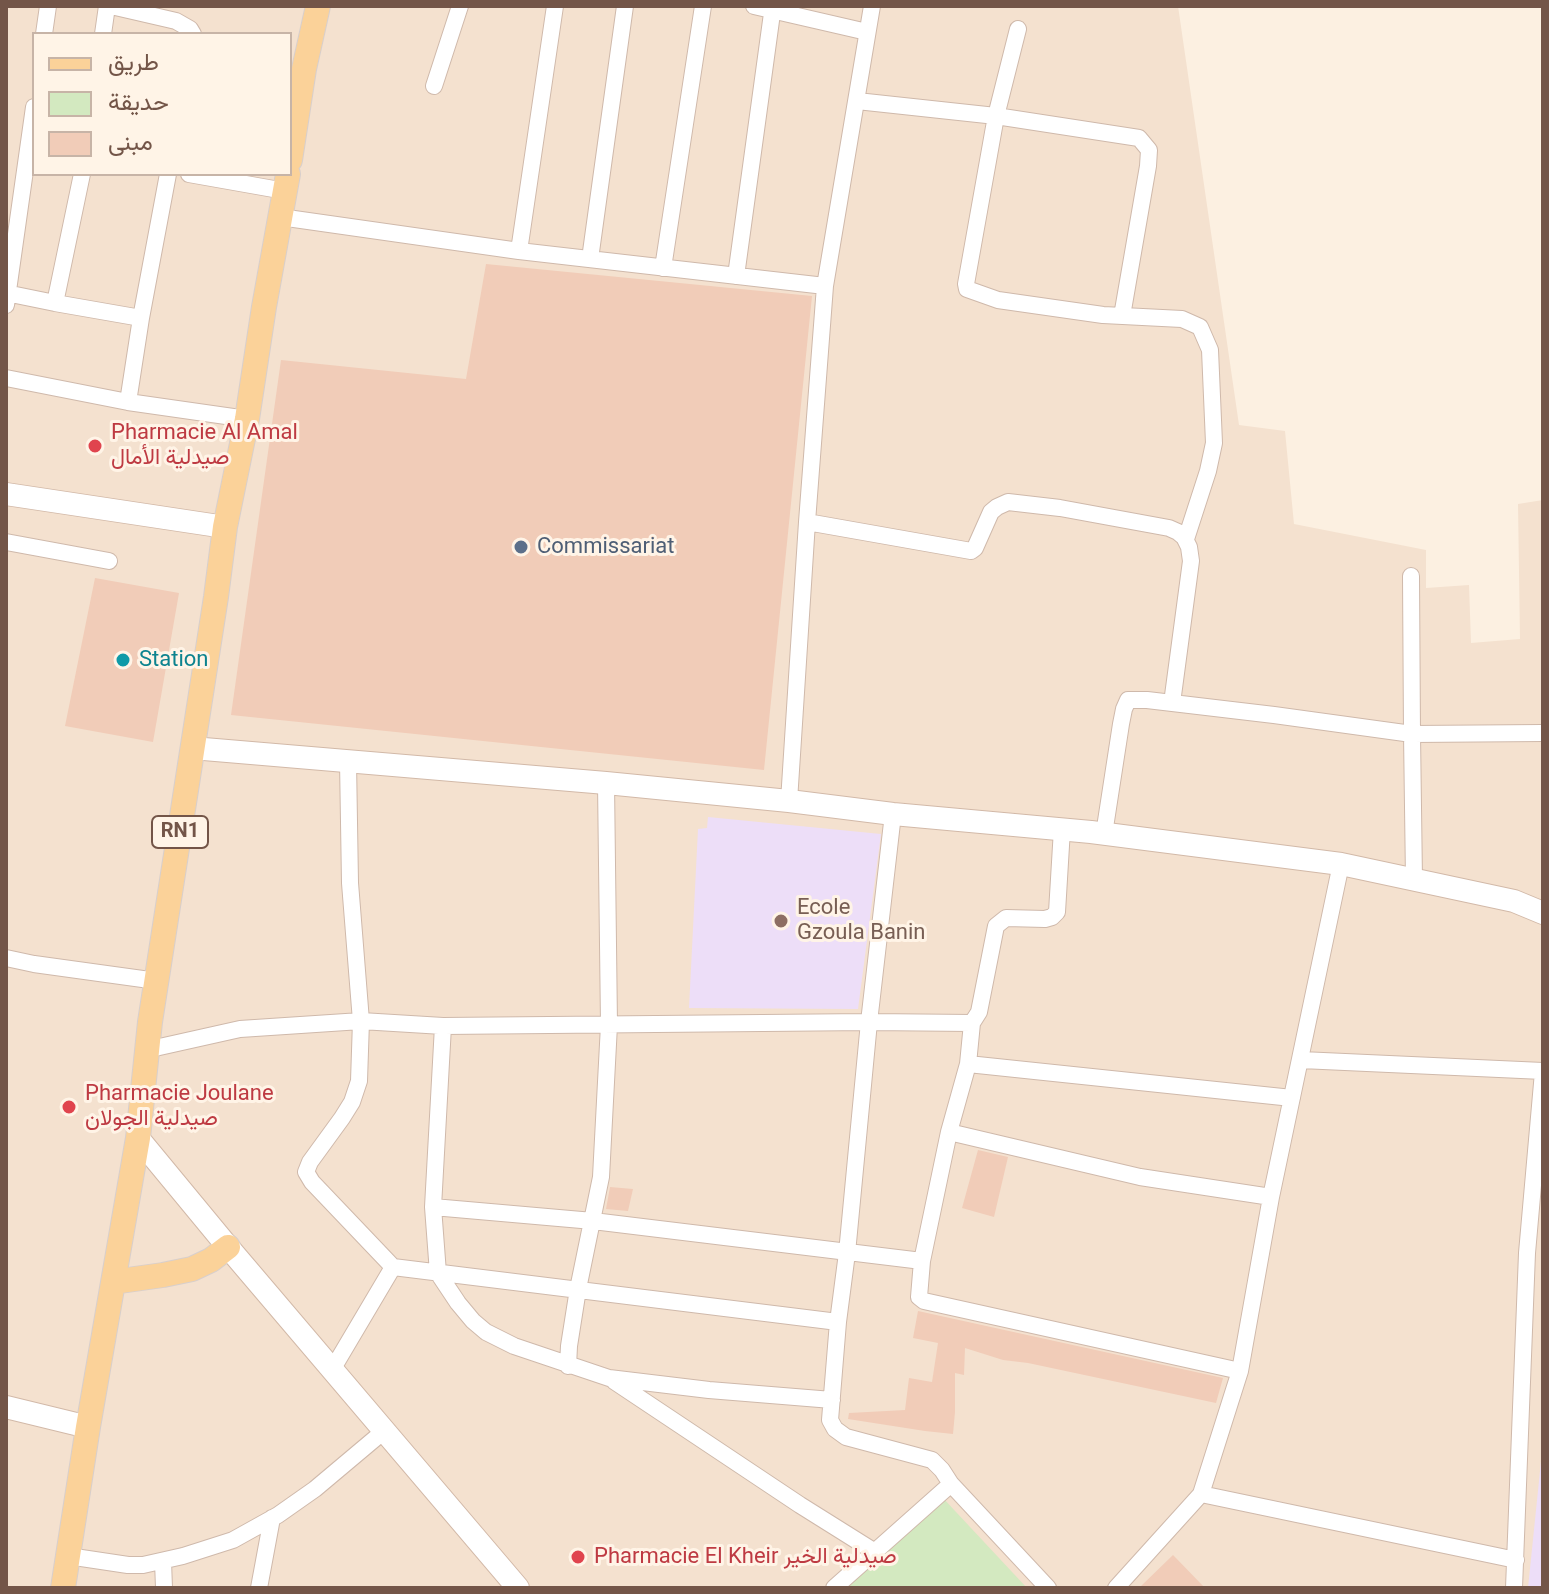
<!DOCTYPE html>
<html>
<head>
<meta charset="utf-8">
<style>
	body { margin:0 }
	#map { position:relative; width:1549px; height:1594px; overflow:hidden; background:#fcf0e1; font-family:Roboto,Vazirmatn,sans-serif }
	canvas { display:block }
	.frame { position:absolute; inset:0; border:8px solid #735548; pointer-events:none }
	.legend { position:absolute; left:32px; top:32px; width:260px; height:144px; box-sizing:border-box; background:#fff4e7; border:2px solid #c7b4a7; margin:0; padding:10px 14px; list-style:none; font-size:24px; color:#735548 }
	.legend li { display:flex; align-items:center; gap:16px; height:40px }
	.legend b { width:40px; border:2px solid #c7b4a7 }
</style>
</head>
<body>
<div id="map">
<canvas width="1549" height="1594"></canvas>
<div class="frame"></div>
<ul class="legend">
<li><b style="height:10px;background:#fbd299"></b>طريق</li>
<li><b style="height:22px;background:#d3e9c0"></b>حديقة</li>
<li><b style="height:22px;background:#f1ccb8"></b>مبنى</li>
</ul>
</div>
<script>
const c = document.querySelector('canvas').getContext('2d');
c.lineJoin = 'round';
function fill(path, color) { c.fillStyle = color; c.fill(path, 'evenodd'); }
const shape = rows => new Path2D(rows.map(r => 'M' + r).join(''));
function stroke(path, color, width, dash) { c.strokeStyle = color; c.lineWidth = width; c.lineCap = dash ? 'butt' : 'round'; c.setLineDash(dash || []); c.stroke(path); }
function write(font, color, halo, rows, align = 'center') {
  c.font = font + ' Roboto,Vazirmatn,sans-serif'; c.lineWidth = 6; c.setLineDash([]); c.textBaseline = 'middle'; c.strokeStyle = halo; c.fillStyle = color; for (const [text, x, y, turn = 0] of rows) {
    c.save(); c.translate(x, y); c.rotate((+turn || 0) * Math.PI / 180); c.textAlign = isNaN(turn) ? turn : align; if (halo) c.strokeText(text, 0, 0); c.fillText(text, 0, 0); c.restore();
  }
}
fill(shape([
	[6,6,1178,6,1239,425,1285,431,1294,524,1426,550,1426,588,1469,585,1471,643,1520,639,1518,504,1543,500,1543,1588,6,1588],
	[34,34,290,34,290,174,34,174]
]), '#f4e1cf');
fill(shape([
	[708,817,881,834,858,1009,689,1008,698,829,707,828],
	[1543,1442,1543,1588,1528,1588]
]), '#eddef8');
fill(shape([
	[942,1497,1027,1588,846,1588]
]), '#d3e9c0');
fill(shape([
	[486,264,812,296,764,770,231,715,281,360,466,379],
	[95,578,179,593,153,742,65,726],
	[978,1150,1008,1157,994,1217,962,1208],
	[610,1187,633,1189,628,1211,606,1209],
	[918,1311,1223,1378,1216,1403,1028,1363,1003,1360,965,1348,964,1375,955,1373,955,1412,953,1434,925,1431,848,1419,849,1413,905,1410,909,1378,932,1382,938,1343,913,1338],
	[1173,1555,1205,1588,1139,1588]
]), '#f1ccb8');
const street = shape([
	[111,6,176,21,190,29,193,34],
	[754,6,867,32],
	[1018,29,996,116,966,284,967,289,998,300,1103,315,1182,319,1200,327,1210,350,1214,443,1208,471,1186,539],
	[44,34,48,6],
	[103,34,107,6],
	[434,86,460,6],
	[857,101,996,116,1139,138,1149,150,1148,166,1122,316],
	[82,174,55,303,141,318,168,174],
	[189,174,285,191],
	[280,217,519,251,825,286],
	[519,251,555,6],
	[590,259,625,6],
	[663,268,703,6],
	[736,276,773,6],
	[6,293,55,303],
	[6,305,34,107],
	[6,378,128,402,247,419],
	[128,402,141,318],
	[807,522,971,551,975,548,991,512,997,507,1008,502,1060,508,1169,528,1178,532,1184,537,1189,547,1191,561,1172,703],
	[6,542,109,561],
	[1411,576,1412,734,1543,733],
	[789,801,807,522,825,286,872,6],
	[893,814,869,1022,847,1253,838,1322,830,1420,835,1429,846,1437,932,1460,942,1470,951,1484,1048,1588],
	[1062,829,1057,912,1052,917,1045,919,1006,918,996,926,979,1012,972,1023,968,1064,949,1132,922,1261,919,1297,924,1301,1240,1371],
	[1104,834,1121,724,1124,709,1128,700,1147,700,1274,715,1412,734,1414,880],
	[6,958,34,964,157,981],
	[443,1026,433,1207,438,1273,458,1303,473,1321,486,1332,514,1346,609,1378,709,1390,832,1400],
	[146,1050,240,1029,361,1021,443,1026,869,1022,972,1023],
	[1301,1060,1543,1071],
	[968,1064,1292,1098],
	[949,1132,1140,1177,1271,1197],
	[433,1207,593,1221,922,1261],
	[393,1267,838,1322],
	[568,1366,569,1346,578,1289,601,1177,609,1025,606,783],
	[332,1370,393,1267,312,1182,306,1172,310,1162,342,1118,352,1102,359,1081,361,1021,350,883,348,761],
	[614,1381,800,1505,875,1552],
	[1201,1494,1516,1560],
	[68,1556,128,1565,143,1565,183,1556,233,1540,278,1515,315,1489,384,1431],
	[163,1561,164,1588],
	[259,1588,272,1518],
	[834,1588,951,1484],
	[1116,1588,1201,1494,1240,1371,1271,1197,1341,864],
	[1514,1588,1527,1253,1543,1072]
]);
const secondary = shape([
	[6,494,225,527],
	[192,748,606,783,789,801,893,814,1091,832,1341,864,1514,901,1543,913],
	[138,1138,228,1247,518,1588],
	[6,1407,88,1427]
]);
const primary = shape([
	[290,160,304,69,318,6],
	[113,1282,163,1275,192,1269,211,1260,228,1247],
	[63,1588,88,1427,138,1138,150,1022,216,597,225,527,247,419,264,307,288,174]
]);
stroke(street, '#cfb9ab', 18);
stroke(secondary, '#d2b9a8', 24);
stroke(primary, '#d8cfcc', 26);
stroke(street, '#fff', 16);
stroke(secondary, '#fff', 22);
stroke(primary, '#fbd299', 24);
for (const [x, y, r, color] of [
	[95,446,8,"#e0444e"],
	[521,547,8,"#5c6f8a"],
	[123,660,8,"#0f9aa8"],
	[781,921,8,"#8d6e63"],
	[69,1107,8,"#e0444e"],
	[578,1557,8,"#e0444e"]
]) { const dot = new Path2D(); dot.arc(x, y, r, 0, 2 * Math.PI); c.fillStyle = color; c.fill(dot); stroke(dot, '#fff4e7', 3); }
for (const [x, y, w] of [
	[180,832,56]
]) { const box = new Path2D(); box.roundRect(x - w / 2, y - 16, w, 32, 6); c.fillStyle = '#fff4e7'; c.fill(box); stroke(box, '#735548', 2); }
write('bold 20px', '#735548', null, [
	["RN1",180,832]
]);
write('22px', '#be3a42', '#fff4e7', [
	["Pharmacie Al Amal",111,433],
	["صيدلية الأمال",111,458],
	["Pharmacie Joulane",85,1094],
	["صيدلية الجولان",85,1119],
	["Pharmacie El Kheir صيدلية الخير",594,1557]
], 'left');
write('22px', '#4e5e75', '#fff4e7', [
	["Commissariat",537,547]
], 'left');
write('22px', '#0d838f', '#fff4e7', [
	["Station",139,660]
], 'left');
write('22px', '#785e54', '#fff4e7', [
	["Ecole",797,908],
	["Gzoula Banin",797,933]
], 'left');
</script>
</body>
</html>
